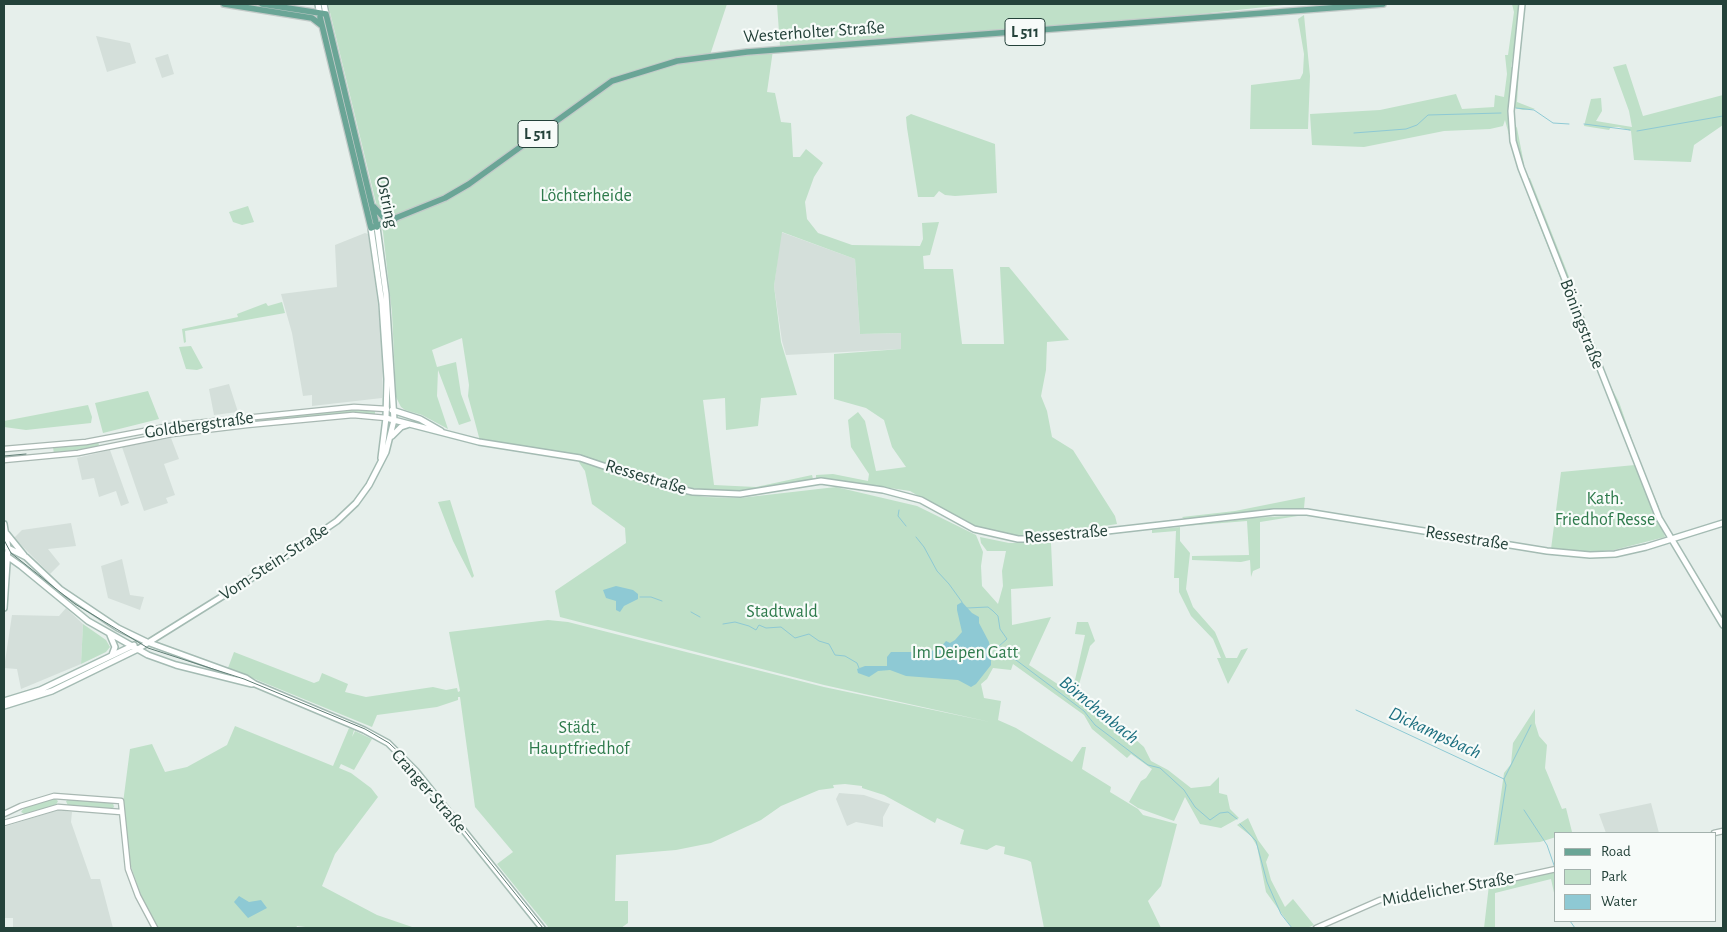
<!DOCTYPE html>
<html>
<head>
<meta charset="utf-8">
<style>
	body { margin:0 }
	#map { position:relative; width:1727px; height:932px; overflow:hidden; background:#e6efeb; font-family:"Alegreya Sans",sans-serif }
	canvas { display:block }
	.frame { position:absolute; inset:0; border:5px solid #24423a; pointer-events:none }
	.legend { position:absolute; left:1554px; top:832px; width:162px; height:90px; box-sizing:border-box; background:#f7fbf9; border:1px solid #a3b1ad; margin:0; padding:6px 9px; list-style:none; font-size:15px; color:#24423a }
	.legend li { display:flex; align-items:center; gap:10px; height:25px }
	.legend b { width:25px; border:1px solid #a3b1ad }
</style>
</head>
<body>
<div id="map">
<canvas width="1727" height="932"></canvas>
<div class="frame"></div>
<ul class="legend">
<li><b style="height:6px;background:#6aa596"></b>Road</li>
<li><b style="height:14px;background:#bfe0c8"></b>Park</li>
<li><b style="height:14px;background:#8ec9d4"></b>Water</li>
</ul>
</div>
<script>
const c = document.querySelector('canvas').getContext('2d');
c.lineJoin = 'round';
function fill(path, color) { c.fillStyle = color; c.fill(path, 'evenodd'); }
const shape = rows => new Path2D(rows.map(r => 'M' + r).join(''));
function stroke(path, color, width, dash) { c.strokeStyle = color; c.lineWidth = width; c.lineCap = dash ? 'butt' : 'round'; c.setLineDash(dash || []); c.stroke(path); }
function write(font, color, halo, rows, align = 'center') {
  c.font = font + ' "Alegreya Sans",sans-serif'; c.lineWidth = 4.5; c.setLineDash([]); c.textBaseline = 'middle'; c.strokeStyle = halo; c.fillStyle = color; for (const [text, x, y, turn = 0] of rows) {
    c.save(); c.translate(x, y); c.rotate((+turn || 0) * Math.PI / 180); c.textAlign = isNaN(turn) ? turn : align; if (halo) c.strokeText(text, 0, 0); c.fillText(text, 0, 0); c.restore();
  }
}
fill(shape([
	[96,36,130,43,136,63,107,72],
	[168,54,174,74,162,78,155,58],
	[781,232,855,259,860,334,901,333,902,349,786,355,782,341,774,286],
	[365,233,368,234,378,305,383,353,382,398,312,406,312,395,303,396,292,333,281,294,337,287,335,245],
	[229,384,238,412,214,415,209,389],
	[171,438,179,459,164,464,175,495,166,498,168,503,144,511,122,447],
	[110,450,129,503,121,506,116,491,99,497,94,478,82,480,77,458],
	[71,523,76,546,48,549,60,564,50,574,14,538,22,530],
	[122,559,130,595,144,597,140,610,108,598,101,566],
	[66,608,83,624,81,664,21,689,17,669,4,668,12,615,59,616],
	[839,793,864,795,890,804,883,817,883,827,856,822,847,826,836,799],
	[1651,803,1659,833,1606,833,1599,814],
	[58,810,72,812,71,822,91,879,100,879,113,928,13,928,13,918,4,918,4,827]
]), '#d4dfda');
fill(shape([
	[328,4,727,4,710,55,773,50,767,92,775,93,781,122,791,123,793,157,800,157,806,149,823,163,814,177,805,202,807,219,818,233,852,245,920,246,923,239,922,223,939,222,930,255,923,256,924,269,953,269,962,344,1004,344,1000,267,1009,267,1069,340,1047,342,1046,370,1041,396,1047,411,1052,437,1073,450,1115,516,1117,524,1032,537,1001,534,978,527,951,515,910,491,836,480,816,479,816,475,833,474,868,481,869,474,851,447,848,420,858,412,865,421,876,471,906,467,892,447,884,420,866,408,834,399,834,354,901,349,901,333,860,334,855,259,782,232,774,286,781,342,797,395,761,398,758,426,726,430,725,398,703,400,714,485,756,487,812,475,813,479,756,490,714,491,677,486,575,454,480,441,468,396,469,385,462,338,432,350,437,367,456,362,461,394,471,421,459,425,438,370,437,396,448,429,422,415,405,410,401,407,396,397,392,313,383,232],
	[777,4,1293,4,1080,27,780,46],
	[1512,4,1518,4,1518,25,1511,67,1519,70,1517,102,1535,109,1523,110,1510,107,1509,114,1517,128,1524,164,1517,165,1505,120,1503,126,1490,129,1444,131,1364,147,1312,145,1310,114,1380,110,1456,94,1462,109,1494,107,1495,95,1504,97,1507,74,1505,55,1508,55,1514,12],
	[1304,15,1310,76,1308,129,1250,129,1251,85,1300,79,1303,73,1304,54,1298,19],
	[1626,64,1643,116,1723,95,1723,125,1694,145,1691,162,1634,160,1631,131,1619,127,1611,127,1609,130,1584,126,1591,99,1601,98,1602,111,1596,121,1632,127,1629,111,1613,67],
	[911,114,995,144,997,193,955,196,945,195,939,191,934,197,918,197,907,128,906,117],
	[1523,178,1530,178,1566,269,1599,355,1602,370,1619,402,1642,468,1659,507,1656,511,1665,537,1614,550,1588,552,1551,549,1561,472,1635,465,1532,207],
	[248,206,254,222,242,225,233,222,229,212],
	[282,302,285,313,185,331,186,342,184,343,182,329,238,317,237,314,266,303,268,306],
	[191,346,203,368,197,370,186,369,179,347],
	[148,391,159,419,103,433,95,403],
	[88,405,92,417,91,423,26,430,4,427,4,421],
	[358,409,375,409,375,414,341,414,255,423,255,418],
	[97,442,99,444,98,447,54,454,53,447],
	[578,461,673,492,706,497,740,498,836,487,917,506,976,535,983,552,981,566,982,586,998,604,1003,586,1002,571,1006,551,987,551,981,543,980,537,1009,543,1051,543,1053,586,1011,589,1012,625,1051,617,1029,665,1068,691,1075,680,1085,635,1075,634,1077,622,1088,622,1095,641,1090,646,1078,688,1144,747,1151,761,1168,770,1191,788,1210,786,1219,777,1219,793,1227,795,1230,809,1239,818,1221,828,1200,824,1185,797,1174,821,1138,808,1129,802,1141,781,1146,778,1152,769,1131,754,1127,758,1092,729,1084,715,1013,664,1011,670,993,668,987,679,981,684,984,698,1001,701,998,720,1016,728,1072,762,1082,747,1086,747,1082,769,1111,787,1110,792,1138,809,1143,815,1177,824,1161,886,1148,901,1161,928,1044,928,1031,862,1027,860,1004,854,1005,847,996,845,987,850,960,844,964,830,937,818,935,823,884,795,862,788,862,786,845,784,833,785,834,788,819,790,781,806,761,820,711,843,676,850,616,855,615,901,628,901,628,923,621,928,549,928,497,864,513,852,475,807,460,697,458,697,458,700,437,707,377,715,372,727,228,668,234,652,314,683,319,681,322,673,348,684,345,692,366,697,433,687,446,690,457,688,458,692,460,691,449,632,548,620,568,622,824,687,990,722,824,685,560,617,555,591,626,543,625,528,592,504,585,471],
	[1305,497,1304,508,1184,519,1182,517,1235,511],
	[450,500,474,576,472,578,453,541,438,502],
	[1304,515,1260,522,1260,568,1253,571,1251,577,1250,560,1241,562,1192,560,1192,556,1249,555,1247,521,1185,526,1252,518],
	[1180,527,1180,541,1190,553,1186,589,1193,607,1215,632,1226,658,1237,658,1241,650,1248,648,1228,684,1217,658,1221,658,1213,639,1191,616,1179,592,1179,578,1174,578,1176,531,1152,533,1152,530],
	[83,624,106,640,110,647,106,652,81,664],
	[1535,709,1535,723,1539,736,1547,745,1545,768,1562,809,1566,808,1572,832,1556,833,1556,837,1540,842,1494,845,1504,773,1511,764,1513,743],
	[235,726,333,766,349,728,354,730,352,737,355,731,372,739,354,770,341,764,339,768,351,773,371,788,378,797,335,854,322,886,377,915,415,928,314,928,297,926,296,928,158,928,143,901,129,861,123,803,130,749,152,744,165,772,187,767,227,745],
	[54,798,58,801,56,805,26,815,21,812,24,808],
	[69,799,113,803,114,807,112,809,68,806,66,801],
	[1248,818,1258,840,1269,855,1266,862,1271,880,1285,907,1293,899,1314,925,1307,928,1292,928,1266,892,1257,846,1251,836,1237,825],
	[1556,869,1556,902,1551,879,1495,893,1495,928,1484,928,1489,885]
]), '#bfe0c8');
fill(shape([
	[616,586,633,590,638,594,638,599,624,606,620,612,616,610,616,601,606,598,603,590],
	[962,602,972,613,979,617,979,623,989,642,991,654,991,665,976,684,971,687,958,680,906,676,890,670,878,671,869,677,858,673,857,669,865,666,887,666,887,657,891,652,929,652,941,647,946,641,950,643,955,640,962,632,957,610,957,605],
	[239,896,249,902,261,900,267,908,248,918,234,902]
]), '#8ec9d4');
stroke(shape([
	[1516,108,1534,110,1553,123,1569,124],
	[1584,124,1630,130],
	[1637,131,1723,116],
	[1354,133,1406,129,1417,125,1428,115,1501,113],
	[899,510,898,516,906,526],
	[916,537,924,547,937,571,949,584,962,602],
	[640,597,651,597,662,601],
	[967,608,988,607,993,611,998,616,1000,629,1007,639,999,646,999,650,1002,654,1016,660,1084,711,1095,725,1148,765,1160,768,1184,790,1195,807,1210,820,1220,813,1228,812,1237,819],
	[691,612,700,617],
	[723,624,735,622,749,626,756,630,759,625,766,628,781,627,795,638,809,634,819,641,829,644,835,655,845,656,857,663,859,668],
	[1356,710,1504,779],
	[1524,810,1547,845,1555,868],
	[1240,824,1256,841,1267,882,1281,914,1292,928],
	[1497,842,1506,785,1504,779,1531,725],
	[1570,921,1575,928]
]), '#8ec9d4', 1);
const tertiary = shape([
	[4,449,86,442,176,425,354,407,387,409],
	[4,460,78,453,172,434,247,425,353,415,386,418],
	[4,814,21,806,54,796,121,801,128,869,138,896,155,928],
	[4,823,58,807,121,812],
	[1714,833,1723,831],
	[1316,928,1380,900,1492,883,1556,869]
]);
const secondary = shape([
	[318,4,320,16],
	[324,4,326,14],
	[1522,4,1511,111,1513,141,1521,168,1659,518,1723,625],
	[371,228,382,304,387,379,386,418,381,458],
	[392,410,420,419,441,431],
	[386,418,479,442,580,458,657,484,693,492,740,494,821,481,883,490,921,500,974,529,1018,539,1037,539,1274,512,1307,512,1547,551,1590,555,1615,554,1646,547,1723,523],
	[392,436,401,427,407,425],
	[4,524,8,548,4,608],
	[7,534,24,555],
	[4,546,26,557,60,589,118,628,147,642,246,678,255,684,364,730,388,743,416,771,542,928],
	[4,554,21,566,88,621,148,655,176,665,252,684],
	[110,635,115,647,112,655],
	[4,701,40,690,134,645],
	[4,706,52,691,138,649,279,561,337,521,356,503,369,485,386,452,394,420,386,294,377,227]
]);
const primary = shape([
	[224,4,312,18,321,25],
	[262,4,326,14],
	[326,14,377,227],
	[320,17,371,228,445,198,469,184,612,81,677,61,747,52,1383,4],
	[374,207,383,217,395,219]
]);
stroke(tertiary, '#a8b8b2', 7);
stroke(secondary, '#a4bbb3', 8);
stroke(primary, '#c2cac8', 8);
stroke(tertiary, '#fff', 4.5);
stroke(secondary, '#fff', 5);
stroke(primary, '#6aa596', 5.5);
stroke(shape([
	[4,456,26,454],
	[4,540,11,553,75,604,148,648,244,679,365,729,389,743,410,763,543,928],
	[4,546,4,571]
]), '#5f7d75', 1);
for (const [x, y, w] of [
	[1025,32,40],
	[538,134,40]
]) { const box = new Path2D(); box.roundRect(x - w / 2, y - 13.5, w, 27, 4); c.fillStyle = '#f7fbf9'; c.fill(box); stroke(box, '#24423a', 1); }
write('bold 16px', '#24423a', null, [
	["L 511",1025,32],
	["L 511",538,134]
]);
write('18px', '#24423a', '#f7fbf9', [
	["Westerholter Straße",814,32,-4],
	["Ostring",387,202,78],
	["Böningstraße",1582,324,69],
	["Goldbergstraße",199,425,-8],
	["Ressestraße",646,477,17],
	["Ressestraße",1066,534,-5],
	["Ressestraße",1467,538,9],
	["Vom-Stein-Straße",274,562,-33],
	["Cranger Straße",429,791,49],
	["Middelicher Straße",1448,889,-10]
]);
write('18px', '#2d7a4b', '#f7fbf9', [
	["Löchterheide",586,196],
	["Kath.",1605,499],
	["Friedhof Resse",1605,520],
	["Stadtwald",782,612],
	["Im Deipen Gatt",965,653],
	["Städt.",579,728],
	["Hauptfriedhof",579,749]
]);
write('italic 19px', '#1c6f80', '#f7fbf9', [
	["Börnchenbach",1099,710,39],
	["Dickampsbach",1435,733,25]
]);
</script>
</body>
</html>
